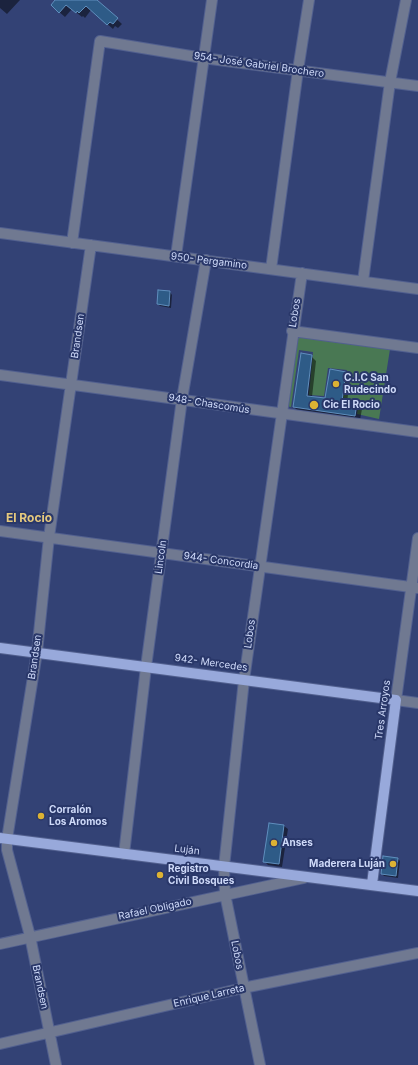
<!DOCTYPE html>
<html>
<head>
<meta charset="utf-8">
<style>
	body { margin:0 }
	canvas { display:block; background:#334275 }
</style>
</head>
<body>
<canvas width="418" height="1065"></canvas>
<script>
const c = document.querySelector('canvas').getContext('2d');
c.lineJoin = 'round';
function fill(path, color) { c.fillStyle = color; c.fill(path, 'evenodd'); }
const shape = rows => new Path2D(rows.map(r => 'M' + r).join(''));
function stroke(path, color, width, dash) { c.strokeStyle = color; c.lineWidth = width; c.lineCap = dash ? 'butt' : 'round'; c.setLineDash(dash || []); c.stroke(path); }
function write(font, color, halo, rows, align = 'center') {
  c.font = font + ' Inter,sans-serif'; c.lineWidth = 4; c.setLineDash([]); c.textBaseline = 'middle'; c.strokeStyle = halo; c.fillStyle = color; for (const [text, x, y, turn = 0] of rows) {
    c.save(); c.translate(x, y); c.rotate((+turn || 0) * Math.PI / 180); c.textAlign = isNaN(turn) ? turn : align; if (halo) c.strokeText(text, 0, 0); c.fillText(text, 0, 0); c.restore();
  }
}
fill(shape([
	[296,336,390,349,379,419,357,414,359,402,343,400,347,370,328,368,324,396,309,395,313,352,299,350,291,407,286,406]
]), '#497853');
fill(shape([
	[0,0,20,0,7,14,0,8],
	[58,0,98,0,97,1,122,24,118,28,115,26,113,29,91,10,85,18,83,16,82,17,72,9,65,17,58,11],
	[170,292,172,295,171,308,160,306,158,304],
	[311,356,316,361,312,397,326,399,345,373,350,378,347,403,357,404,362,409,360,420,299,412,294,407],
	[284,826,288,829,282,867,268,865,264,861],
	[398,859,400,861,398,878,384,876,382,874]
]), '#0007');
const building = shape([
	[55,0,97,0,118,18,113,24,110,22,107,25,86,6,79,13,77,11,76,13,66,5,59,13,51,5,55,0],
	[158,290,170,291,169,306,157,304,158,290],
	[301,353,312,355,307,396,325,398,330,369,346,372,342,401,357,403,355,416,293,407,301,353],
	[269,823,284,825,279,864,263,862,269,823],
	[383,856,398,858,396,876,381,874,383,856]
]);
fill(building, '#2e5b87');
stroke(building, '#5f8ebd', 1);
const minor = shape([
	[0,233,418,289],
	[72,243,100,41,203,58,418,86],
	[176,256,212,0],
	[271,269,298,70,309,0],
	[363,281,390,82,406,0],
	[292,331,418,348],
	[0,375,418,432],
	[0,531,418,588],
	[418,538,396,700,418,703],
	[124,854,146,667,182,399,206,260],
	[0,944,304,878],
	[0,1044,243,988,418,953],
	[56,1065,30,936,7,850,7,839,37,652,49,537,91,245],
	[260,1065,225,894,224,867,244,680,302,273]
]);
const major = shape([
	[0,648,396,700,372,884],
	[0,838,418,891]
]);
stroke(minor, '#52608f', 12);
stroke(major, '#52608f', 12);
stroke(minor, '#707991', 10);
stroke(major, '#98a9db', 10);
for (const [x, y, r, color] of [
	[336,384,4,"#dcb233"],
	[314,405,5,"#dcb233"],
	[41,816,4,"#dcb233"],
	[274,843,4,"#dcb233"],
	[393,864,4,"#dcb233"],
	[160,875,4,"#dcb233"]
]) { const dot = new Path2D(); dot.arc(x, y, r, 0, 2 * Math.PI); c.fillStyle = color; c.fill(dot); stroke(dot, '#293769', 1.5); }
write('10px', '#cfdaf9', '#293769', [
	["954- José Gabriel Brochero",259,65,8],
	["950- Pergamino",209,261,7],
	["Lobos",295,313,-81],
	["Brandsen",78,336,-82],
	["948- Chascomús",209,404,9],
	["Lincoln",161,557,-82],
	["944- Concordia",221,561,8],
	["Lobos",250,634,-82],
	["Brandsen",35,657,-82],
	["942- Mercedes",211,663,8],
	["Tres Arroyos",383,710,-82],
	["Luján",187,850,7],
	["Rafael Obligado",155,909,-12],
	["Lobos",237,955,79],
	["Brandsen",40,987,78],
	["Enrique Larreta",209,996,-13]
]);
write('bold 10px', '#cfdaf9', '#293769', [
	["C.I.C San",344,378],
	["Rudecindo",344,390],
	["Cic El Rocio",323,405],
	["Corralón",49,810],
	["Los Aromos",49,822],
	["Anses",282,843],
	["Maderera Luján",385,864,"right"],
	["Registro",168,869],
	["Civil Bosques",168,881]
], 'left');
write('bold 12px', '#e6c97e', '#293769', [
	["El Rocío",29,518]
]);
</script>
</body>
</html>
